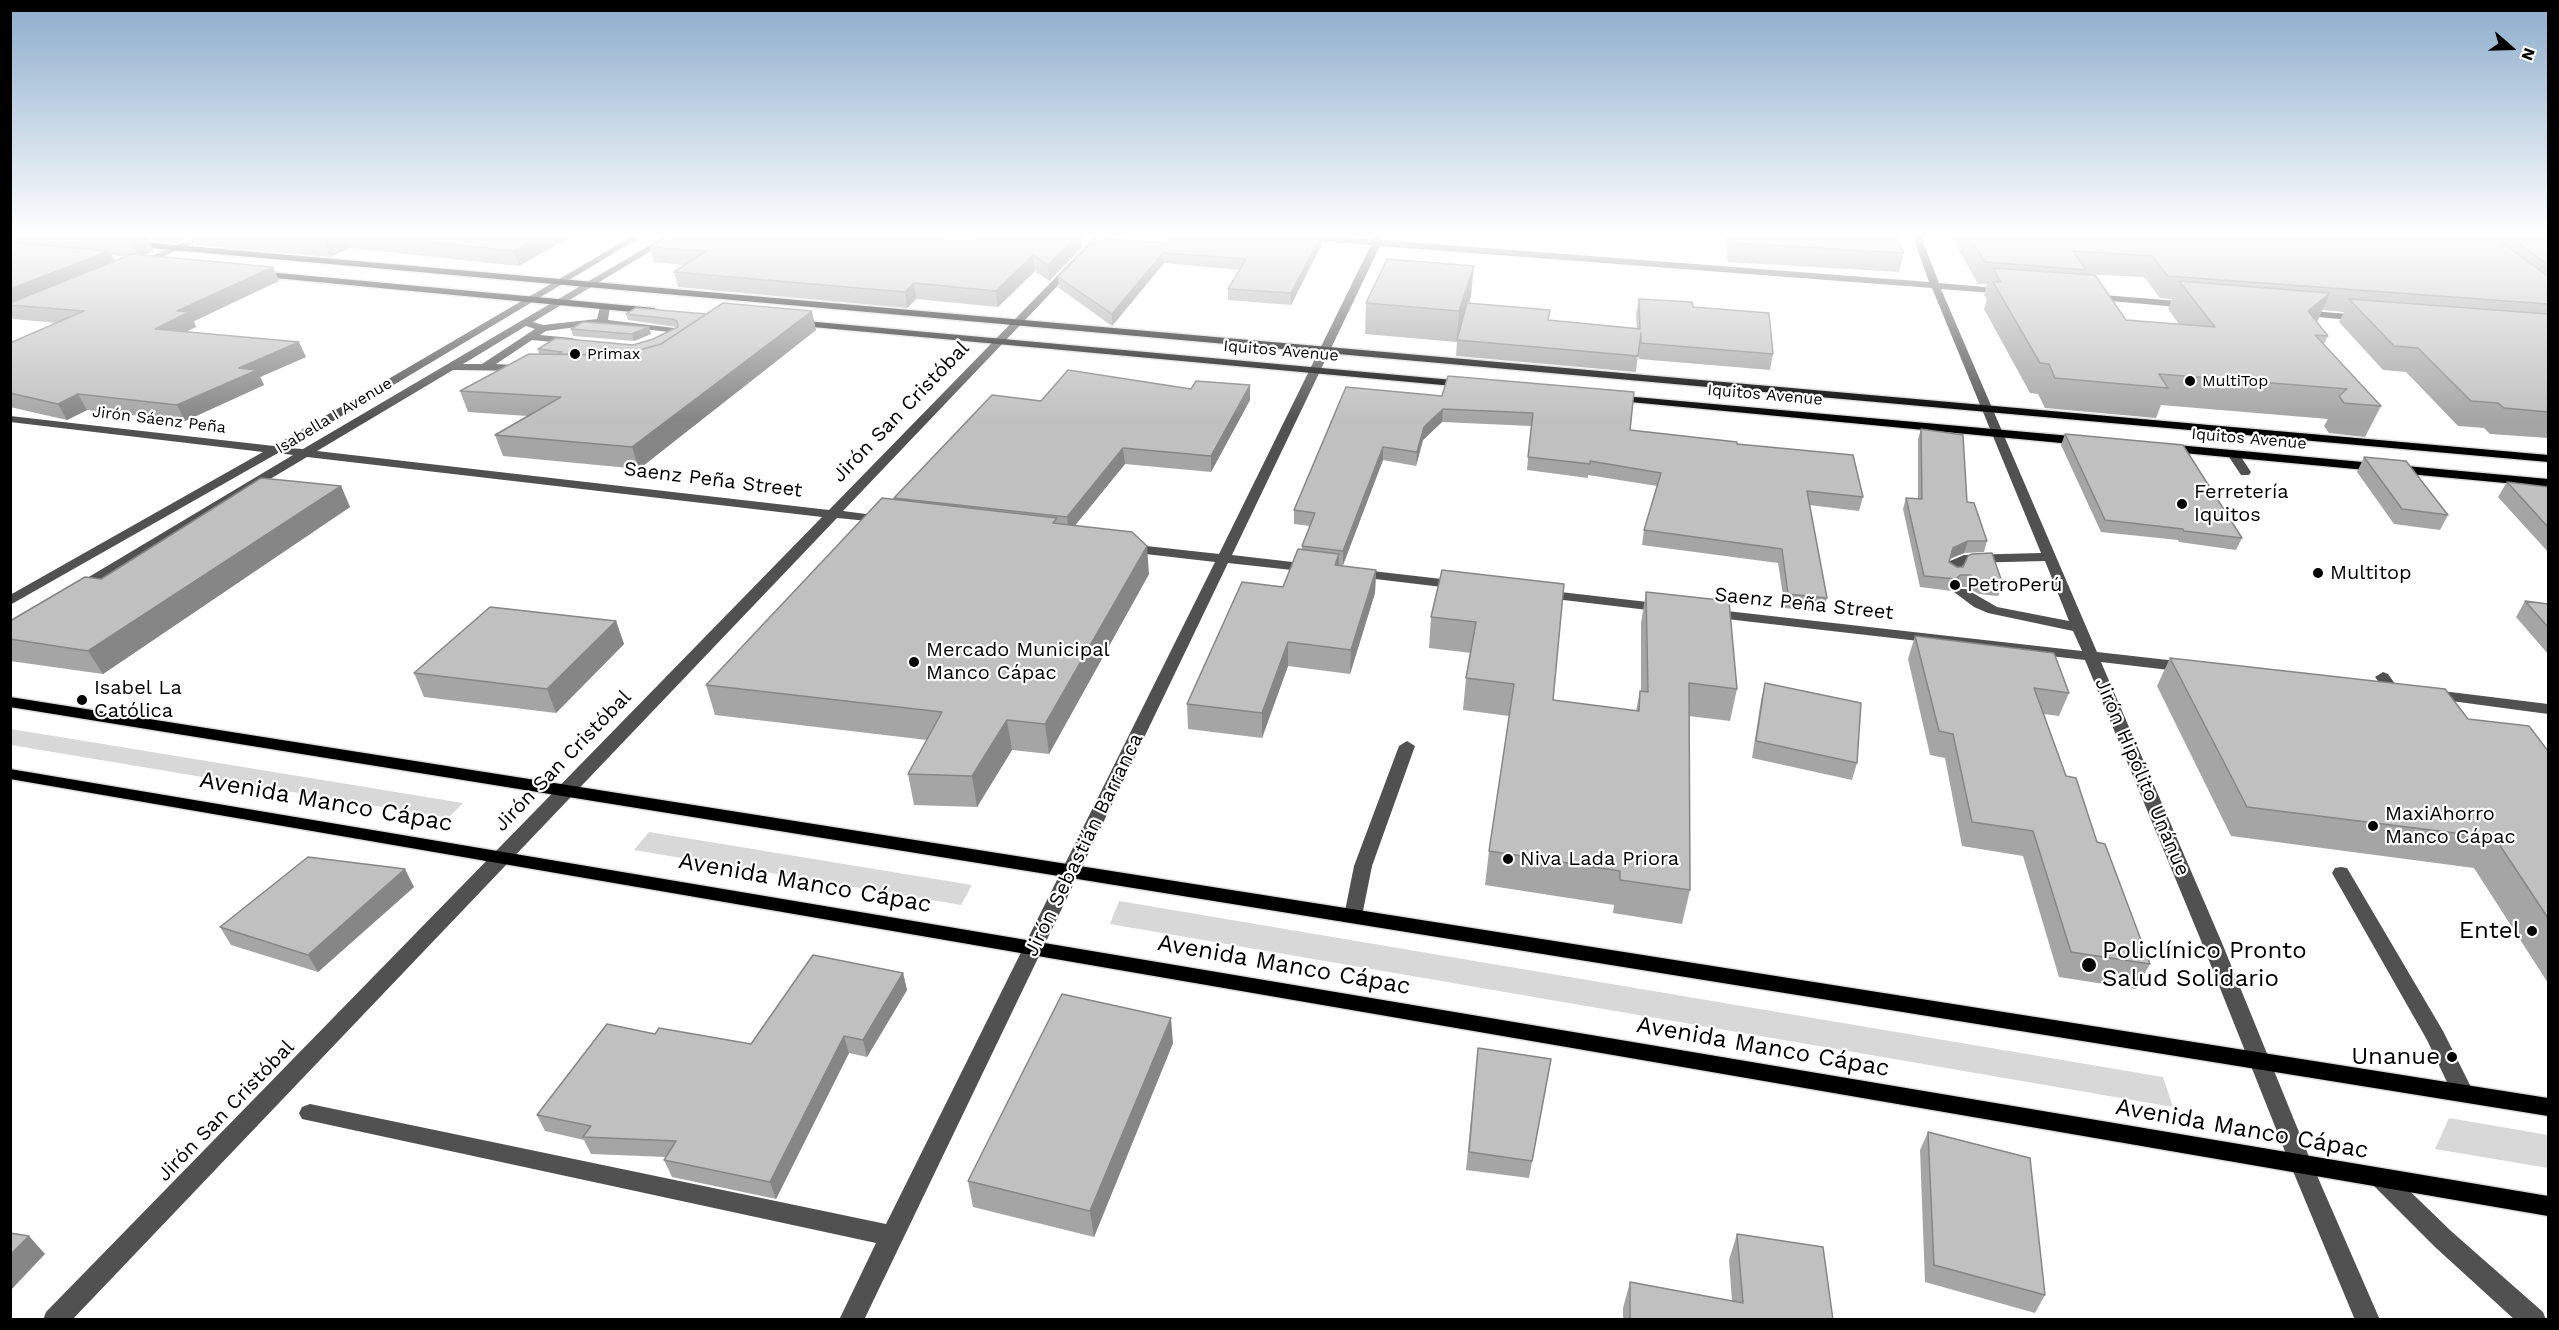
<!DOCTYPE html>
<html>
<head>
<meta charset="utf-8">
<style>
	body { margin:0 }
	#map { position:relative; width:2559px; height:1330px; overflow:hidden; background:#fff; font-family:"Work Sans",sans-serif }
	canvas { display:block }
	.frame { position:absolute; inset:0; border:12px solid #000; pointer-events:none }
	.north { position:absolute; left:2481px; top:18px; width:60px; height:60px; -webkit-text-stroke:4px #fff; paint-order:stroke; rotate:110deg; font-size:16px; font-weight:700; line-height:24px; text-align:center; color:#000 }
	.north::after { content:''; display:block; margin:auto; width:21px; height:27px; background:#000; clip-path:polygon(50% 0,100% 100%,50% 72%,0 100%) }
</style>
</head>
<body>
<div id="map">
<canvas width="2559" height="1330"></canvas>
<div class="frame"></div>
<div class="north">N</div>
</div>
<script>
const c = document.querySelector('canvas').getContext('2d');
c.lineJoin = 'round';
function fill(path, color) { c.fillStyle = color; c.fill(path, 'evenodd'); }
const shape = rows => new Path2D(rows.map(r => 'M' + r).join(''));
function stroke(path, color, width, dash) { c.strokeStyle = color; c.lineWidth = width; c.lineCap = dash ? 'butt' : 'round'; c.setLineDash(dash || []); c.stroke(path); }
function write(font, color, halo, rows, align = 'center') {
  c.font = font + ' "Work Sans",sans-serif'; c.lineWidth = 4.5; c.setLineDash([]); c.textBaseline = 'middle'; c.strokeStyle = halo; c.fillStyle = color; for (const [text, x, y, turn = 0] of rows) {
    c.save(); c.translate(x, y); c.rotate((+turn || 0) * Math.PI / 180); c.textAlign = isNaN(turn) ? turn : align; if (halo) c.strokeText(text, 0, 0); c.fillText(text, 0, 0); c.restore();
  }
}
fill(shape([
	[10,729,11,729,463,803,448,818,11,745],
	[649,832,972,885,961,905,634,850],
	[1119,901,2163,1077,2173,1107,1110,924],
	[2449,1118,2548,1135,2548,1168,2435,1149]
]), '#d8d8d8');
const major = shape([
	[131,241,2548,455,2548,462,128,246,128,242,131,241],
	[257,271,654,308,659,311,654,314,254,276,252,274,257,271],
	[795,320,1464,381,1469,384,1464,387,791,325,790,323,795,320],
	[1613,395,2082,437,2088,441,2082,445,1609,400,1607,398,1613,395],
	[2166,444,2548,479,2548,487,2162,451,2160,448,2166,444],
	[10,697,2548,1098,2548,1116,10,707,10,697],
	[10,769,2548,1196,2548,1216,10,779,10,769]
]);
stroke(major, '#dbdbdb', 3);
fill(shape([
	[204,234,216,234,140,266,132,264,204,234],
	[636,234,646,234,288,448,303,449,669,234,679,234,533,322,543,325,597,319,600,307,605,304,610,307,608,320,691,330,695,331,695,335,600,324,546,331,540,335,572,338,577,341,572,344,532,340,496,364,527,366,528,368,523,371,453,370,317,451,829,510,1098,234,1107,234,843,511,889,517,890,520,889,523,837,518,72,1320,43,1320,46,1312,822,517,307,457,84,590,79,591,72,587,293,455,278,453,10,605,10,595,263,452,10,422,10,416,274,446,636,234],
	[526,326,535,329,482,364,463,364,526,326],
	[1261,234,1300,234,1374,240,1377,234,1383,234,1382,240,1929,282,1912,234,1920,234,1939,283,2007,289,2007,293,2004,294,1941,289,2097,652,2186,662,2194,667,2186,672,2101,662,2222,943,2312,1164,2380,1320,2355,1320,2290,1164,2202,943,2085,660,1709,617,1702,613,1709,609,2082,651,2073,631,1988,613,1974,607,1954,592,1956,589,1966,589,1997,607,2069,621,2045,561,1967,563,1962,566,1959,576,1954,577,1947,573,1950,561,1964,555,2041,553,1932,288,1380,246,1232,555,1310,564,1317,568,1310,572,1228,563,864,1320,839,1320,876,1243,302,1119,299,1113,302,1107,310,1104,886,1224,1215,562,1128,552,1121,548,1128,544,1219,554,1371,245,1265,237,1261,234],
	[2091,294,2190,302,2195,305,2190,308,2088,299,2088,295,2091,294],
	[2300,310,2360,315,2365,318,2360,321,2297,315,2295,313,2300,310],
	[2233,450,2239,454,2251,472,2249,475,2241,475,2227,454,2233,450],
	[1355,569,1459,581,1466,585,1459,589,1350,576,1348,573,1350,570,1355,569],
	[1543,590,1665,604,1672,608,1665,612,1538,597,1536,594,1543,590],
	[2383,672,2388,674,2398,688,2401,691,2398,694,2388,694,2375,677,2383,672],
	[2434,690,2548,704,2548,714,2429,698,2426,695,2429,692,2434,690],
	[1407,741,1415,746,1372,866,1362,916,1360,921,1353,923,1346,921,1344,916,1354,866,1399,746,1407,741],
	[2341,867,2347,868,2443,1031,2474,1093,2471,1099,2463,1102,2455,1099,2427,1040,2332,873,2335,868,2341,867],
	[2382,1169,2390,1172,2451,1231,2543,1312,2546,1320,2515,1320,2435,1247,2374,1186,2371,1179,2374,1172,2382,1169]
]), '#515151');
fill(major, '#000');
fill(shape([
	[10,234,144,234,141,236,154,251,144,255,273,267,279,281,194,321,196,327,187,331,306,357,260,377,264,385,185,421,87,410,67,420,10,407,10,343,57,323,13,319,10,315],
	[112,255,119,256,127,256,115,261],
	[149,234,575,234,519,266,350,248,330,257,196,245,192,236,175,243,152,241],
	[981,234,1081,234,1082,247,1049,281,1035,271,998,307,916,299,907,308,678,287,674,272,685,265,654,262,650,247,977,238],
	[1322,234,1322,244,1291,305,1228,300,1228,289,1240,270,1164,263,1112,326,1059,288,1058,277,1166,243],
	[1725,234,1896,234,1904,253,1899,272,1728,262],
	[1950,234,2548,234,2548,438,2490,434,2484,428,2458,426,2406,372,2383,370,2339,322,2344,312,2322,310,2316,322,2328,336,2324,344,2381,406,2365,437,2329,433,2324,426,2328,419,2161,405,2156,418,2045,408,2038,394,2030,393,1984,309,1987,299,1984,295,1987,284,1978,284],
	[2084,274,2085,274,2144,277,2160,298,2172,299,2168,309,2179,324,2126,320],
	[1471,296,1469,303,1549,320,1637,328,1636,314,1639,299,1693,307,1773,354,1770,370,1639,359,1638,354,1636,372,1456,356,1457,342,1365,334,1366,303],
	[626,314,816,330,639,469,503,456,495,435,528,416,468,412,460,391,539,354,538,349,633,345,653,339,677,327,628,320],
	[571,329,651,334,634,341,573,336],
	[1442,396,1630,430,1737,444,1863,497,1859,511,1809,505,1827,598,1822,612,1785,608,1778,563,1642,545,1644,530,1657,486,1588,475,1588,478,1527,470,1531,426,1442,422,1423,440,1416,466,1383,460,1343,565,1339,565,1339,566,1376,570,1375,593,1350,674,1288,666,1262,738,1188,729,1187,704,1283,587,1302,550,1302,546,1310,526,1294,524,1294,510],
	[1250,400,1211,472,1125,464,1075,525,1149,574,1049,754,1012,750,977,807,914,805,908,774,927,740,715,715,706,685,895,500,894,498,1041,401],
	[1921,429,1967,502,1987,541,1984,552,1964,553,1950,559,1949,562,1957,567,2003,585,1998,596,1979,594,1966,587,1956,587,1952,591,1920,587,1903,509,1906,498,1918,499,1918,439],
	[2065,434,2242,538,2236,550,2179,542,2178,540,2101,532,2061,445],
	[2364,457,2448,515,2440,530,2394,524,2357,472],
	[2507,482,2548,487,2548,552,2498,497],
	[341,486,350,507,103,674,10,661,10,621,101,579],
	[1442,570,1553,700,1636,711,1640,691,1641,691,1641,623,1646,592,1737,689,1730,721,1689,716,1690,890,1682,924,1613,913,1614,905,1485,885,1489,851,1509,716,1463,710,1466,678,1471,653,1429,648,1431,617],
	[2525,601,2548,604,2548,654,2516,617],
	[616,621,624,644,556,713,424,697,414,673],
	[1915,636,2069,693,2059,716,2044,714,2066,776,2097,842,2150,964,2136,989,2059,977,2023,856,1962,846,1945,758,1930,755,1908,659],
	[2170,658,2468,719,2548,751,2548,983,2474,868,2231,836,2157,686],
	[1765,683,1857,763,1852,780,1752,758,1761,700],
	[414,887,318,972,231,945,220,927],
	[903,973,907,990,867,1057,849,1053,776,1199,672,1177,664,1160,666,1157,591,1154,584,1140,545,1131,537,1115,751,1044],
	[1173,1043,1094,1237,973,1207,968,1181],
	[1478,1048,1551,1059,1529,1178,1466,1170],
	[1928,1132,2045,1295,2035,1313,1925,1282,1920,1150],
	[1737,1234,1833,1320,1623,1320,1623,1308,1630,1282,1732,1301,1729,1260]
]), '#a5a5a5');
fill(shape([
	[130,234,144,234,133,239],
	[171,234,191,234,192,236,175,243],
	[341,234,344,234,350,248,330,257,324,242],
	[544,234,575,234,519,266,514,251],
	[1079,234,1081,234,1082,247,1049,281,1048,265],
	[1322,234,1322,244,1291,305,1291,293],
	[147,236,154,251,139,257,131,242],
	[109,251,117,266,10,305,10,289],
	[1163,253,1164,263,1112,326,1112,314],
	[1033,255,1035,271,998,307,996,291],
	[1474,266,1471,296,1457,340,1459,311],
	[273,267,279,281,194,321,196,327,162,343,155,329,177,311],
	[914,283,916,299,907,308,905,292],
	[2330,293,2318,320,2295,340,2308,311],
	[812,311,816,330,639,469,632,447],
	[649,327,651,334,634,341,632,334],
	[299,342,306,357,260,377,264,385,185,421,177,405,239,368],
	[1250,385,1250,400,1211,472,1211,456],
	[78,394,87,410,67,420,58,404],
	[1443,409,1442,422,1423,440,1416,466,1417,452,1424,427],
	[1383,447,1383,460,1343,565,1343,551],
	[1123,448,1125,464,1069,533,1067,517],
	[341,486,350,507,103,674,88,651],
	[1968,541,1964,553,1949,559,1953,548],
	[1147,546,1149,574,1049,754,1045,724],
	[1339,554,1338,577,1335,565],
	[1376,570,1375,593,1350,674,1351,650],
	[1960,575,1956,587,1952,591,1956,579],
	[616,621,624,644,556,713,547,689],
	[1288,642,1288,666,1262,738,1262,713],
	[1007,720,1012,750,977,807,972,776],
	[405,869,414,887,318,972,308,955],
	[903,973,907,990,867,1057,863,1040],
	[1171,1018,1173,1043,1094,1237,1090,1211],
	[844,1036,849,1053,776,1199,770,1182],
	[29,1236,45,1254,10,1291,10,1255]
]), '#868686');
const building = shape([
	[38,234,120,234,147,236,131,242,38,234],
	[237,234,341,234,324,242,237,234],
	[358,234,544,234,514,251,358,234],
	[672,234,933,234,977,238,981,234,1079,234,1048,265,1033,255,996,291,914,283,905,292,674,272,706,251,650,247,672,234],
	[1174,234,1322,234,1291,293,1228,289,1246,259,1163,253,1112,314,1058,277,1096,238,1166,243,1174,234],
	[1731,234,1896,234,1904,253,1732,243,1731,234],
	[1968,234,2490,234,2548,276,2548,304,2168,276,2152,256,2073,251,2086,270,1985,262,1968,234],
	[2507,234,2548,234,2548,265,2507,234],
	[10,242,109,251,10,289,10,242],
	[132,254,273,267,177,311,189,312,155,329,299,342,239,368,257,370,177,405,78,394,58,404,10,393,10,343,84,311,10,305,10,303,132,254],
	[1387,259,1474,266,1459,311,1366,303,1387,259],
	[1993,268,2095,275,2126,320,2215,327,2179,281,2330,293,2308,311,2328,336,2315,335,2381,406,2344,403,2339,396,2347,389,2159,374,2168,388,2055,378,2049,364,2040,363,1993,282,2001,282,1993,268],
	[1639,299,1692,302,1693,307,1769,313,1773,354,1641,343,1641,333,1638,356,1457,340,1467,303,1550,310,1548,320,1640,329,1639,299],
	[2349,299,2548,314,2548,412,2504,408,2498,403,2471,401,2418,348,2394,346,2349,299],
	[723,303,812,311,632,447,495,435,561,397,460,391,529,354,605,355,632,352,661,344,723,303],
	[636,308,706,314,661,344,632,352,605,355,558,354,562,352,538,349,556,338,633,345,653,339,678,327,677,321,672,319,626,314,636,308],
	[583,322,649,327,632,334,571,329,583,322],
	[1068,370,1191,389,1196,381,1250,385,1211,456,1123,448,1067,517,894,498,992,395,1041,401,1068,370],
	[1448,376,1634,392,1630,430,1737,442,1737,444,1853,455,1863,497,1807,491,1827,598,1788,594,1782,549,1644,530,1661,473,1590,461,1590,464,1528,457,1533,413,1443,409,1424,427,1417,452,1383,447,1343,551,1302,546,1315,513,1294,510,1346,387,1442,396,1448,376],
	[1921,429,1963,435,1967,502,1974,503,1987,541,1968,541,1953,548,1949,562,1957,567,1963,567,1968,556,1972,554,1992,553,2003,585,1983,583,1970,575,1960,575,1956,579,1924,576,1906,498,1922,499,1921,429],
	[2065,434,2183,445,2242,538,2184,531,2183,529,2105,520,2065,434],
	[2364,457,2406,461,2448,515,2402,509,2364,457],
	[261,478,341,486,88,651,10,639,10,621,85,577,101,579,261,478],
	[2507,482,2548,487,2548,527,2507,482],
	[882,498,1057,518,1053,523,1132,532,1147,546,1045,724,1007,720,972,776,908,774,942,712,706,685,882,498],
	[1298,549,1339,554,1335,565,1376,570,1351,650,1288,642,1262,713,1187,704,1242,582,1283,587,1298,549],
	[1442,570,1564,584,1553,700,1639,711,1640,691,1648,692,1646,592,1729,601,1737,689,1689,683,1690,890,1620,880,1620,871,1489,851,1514,684,1466,678,1476,622,1431,617,1442,570],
	[2525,601,2548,604,2548,627,2525,601],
	[490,607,616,621,547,689,414,673,490,607],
	[1915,636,2054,653,2069,693,2034,688,2066,776,2076,778,2097,842,2105,844,2150,964,2071,952,2033,831,1972,822,1953,734,1939,731,1915,636],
	[2170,658,2445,689,2468,719,2529,726,2548,751,2548,918,2495,838,2247,807,2170,658],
	[1765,683,1861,703,1857,763,1756,741,1765,683],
	[308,857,405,869,308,955,220,927,308,857],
	[813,955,903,973,863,1040,844,1036,770,1182,664,1160,676,1141,583,1137,591,1126,537,1115,607,1024,655,1034,659,1028,751,1044,813,955],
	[1062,994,1171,1018,1090,1211,968,1181,1062,994],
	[1478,1048,1551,1059,1532,1161,1469,1152,1478,1048],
	[1928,1132,2030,1158,2045,1295,1934,1265,1928,1132],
	[10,1233,29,1236,10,1255,10,1233],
	[1737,1234,1823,1247,1833,1320,1630,1320,1630,1282,1743,1303,1737,1234]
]);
fill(building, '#c0c0c0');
stroke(building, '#868686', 1.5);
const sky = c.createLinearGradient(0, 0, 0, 420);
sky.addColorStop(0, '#8baccb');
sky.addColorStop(0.56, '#fff');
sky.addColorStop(1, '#ffffff00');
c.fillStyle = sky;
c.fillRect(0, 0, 2559, 420);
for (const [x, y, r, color] of [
	[575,354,6,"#000"],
	[2190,381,6,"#000"],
	[2182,504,6,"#000"],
	[2318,573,6,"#000"],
	[1955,585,6,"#000"],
	[914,662,6,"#000"],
	[82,700,6,"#000"],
	[2373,826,6,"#000"],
	[1508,859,6,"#000"],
	[2532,931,6,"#000"],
	[2089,965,8,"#000"],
	[2452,1057,6,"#000"]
]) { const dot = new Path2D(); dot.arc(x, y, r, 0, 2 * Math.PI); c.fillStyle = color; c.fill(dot); stroke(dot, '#fff', 2); }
write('16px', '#000', '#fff', [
	["Iquitos Avenue",1281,351,5],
	["Iquitos Avenue",1765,395,5],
	["Isabella I Avenue",334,416,-31],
	["Jirón Sáenz Peña",159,420,7],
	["Iquitos Avenue",2249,439,5]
]);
write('16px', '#000', '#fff', [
	["Primax",587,354],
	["MultiTop",2202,381]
], 'left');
write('20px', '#000', '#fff', [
	["Jirón San Cristóbal",901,412,-46],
	["Saenz Peña Street",713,480,7],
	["Saenz Peña Street",1804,604,6],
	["Jirón San Cristóbal",563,761,-46],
	["Jirón Hipólito Unánue",2142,777,67],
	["Jirón Sebastián Barranca",1084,845,-64],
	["Jirón San Cristóbal",226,1111,-46]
]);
write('20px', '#000', '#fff', [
	["Ferretería",2194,492],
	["Iquitos",2194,515],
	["Multitop",2330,573],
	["PetroPerú",1967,585],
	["Mercado Municipal",926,650],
	["Manco Cápac",926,673],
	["Isabel La",94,688],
	["Católica",94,711],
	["MaxiAhorro",2385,814],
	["Manco Cápac",2385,837],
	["Niva Lada Priora",1520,859]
], 'left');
write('24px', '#000', '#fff', [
	["Avenida Manco Cápac",326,802,10],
	["Avenida Manco Cápac",805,883,10],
	["Avenida Manco Cápac",1284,965,10],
	["Avenida Manco Cápac",1763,1047,10],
	["Avenida Manco Cápac",2242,1129,10]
]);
write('24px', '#000', '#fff', [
	["Entel",2520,931],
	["Policlínico Pronto",2102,951,"left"],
	["Salud Solidario",2102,979,"left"],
	["Unanue",2440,1057]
], 'right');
</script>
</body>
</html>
